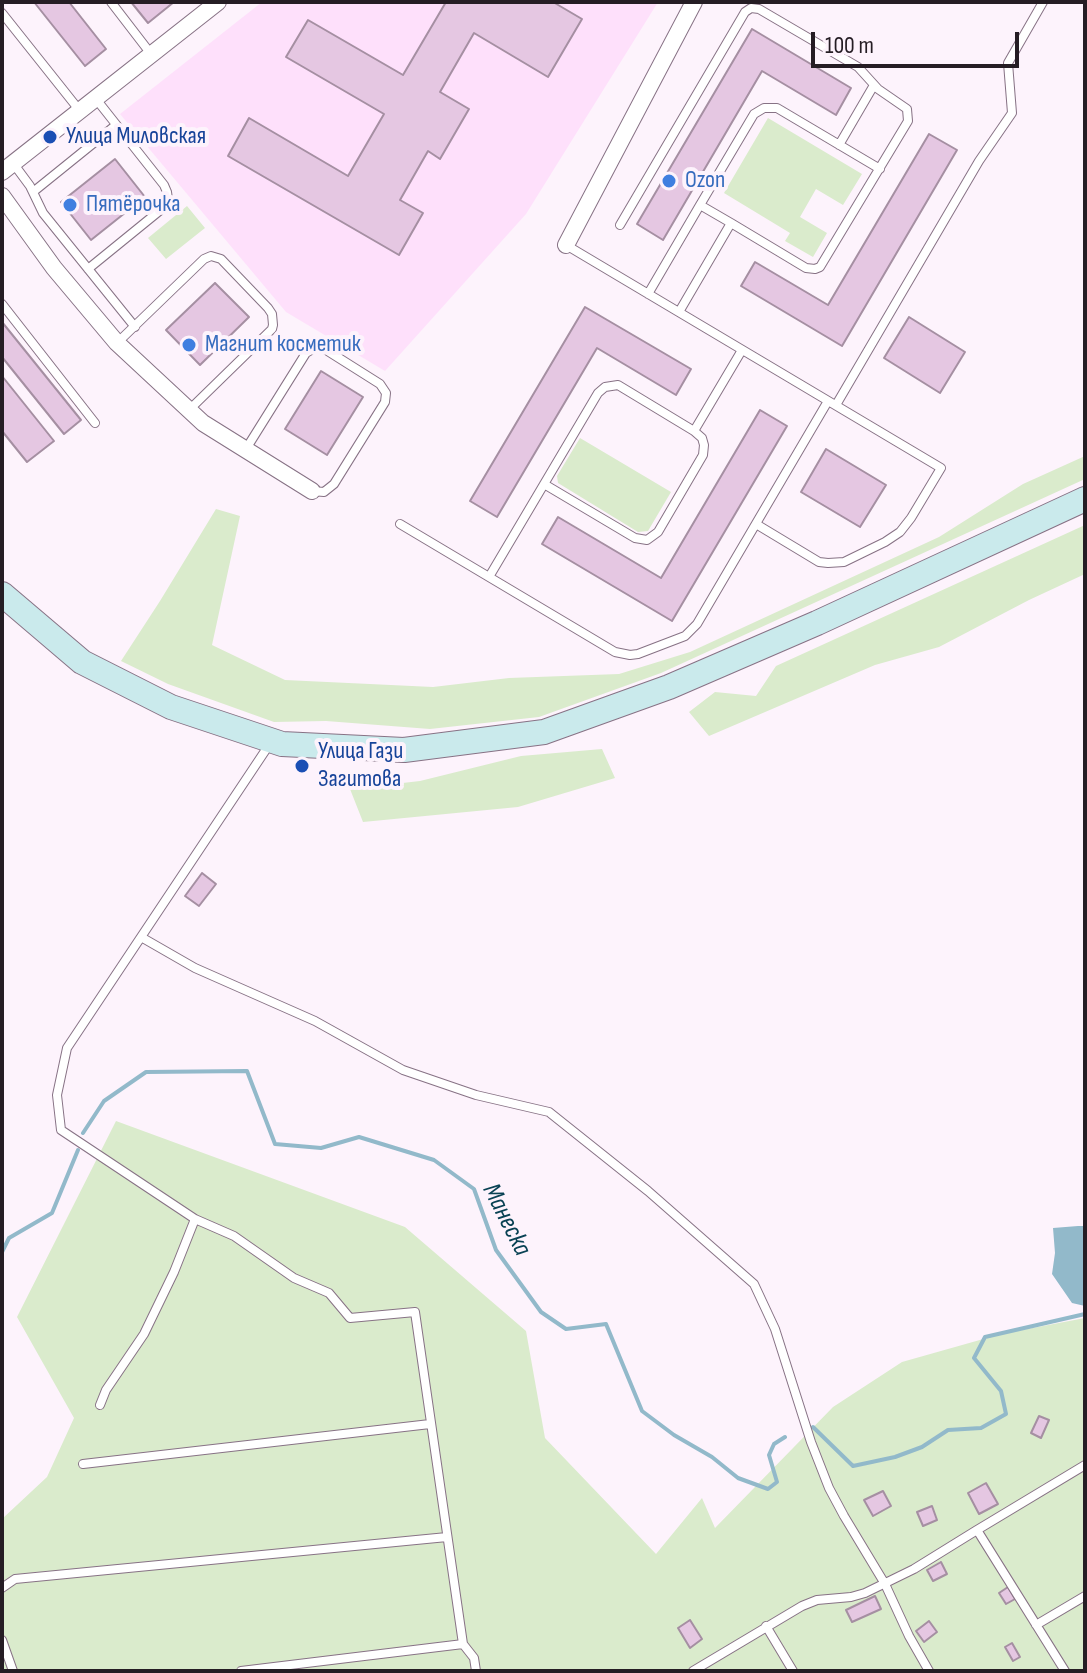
<!DOCTYPE html>
<html>
<head>
<meta charset="utf-8">
<style>
	body { margin:0 }
	#map { position:relative; width:1087px; height:1673px; overflow:hidden; background:#fdf3fc; font-family:"Sofia Sans Condensed",sans-serif }
	canvas { display:block }
	.frame { position:absolute; inset:0; border:4px solid #251d24; pointer-events:none }
	.scale { position:absolute; left:811px; top:32px; width:208px; height:36px; box-sizing:border-box; border:4px solid #251d24; border-top:0; padding-left:10px; font-size:24px; line-height:28px; white-space:nowrap; color:#251d24; -webkit-text-stroke:6px #fdf3fc; paint-order:stroke }
</style>
</head>
<body>
<div id="map">
<canvas width="1087" height="1673"></canvas>
<div class="frame"></div>
<div class="scale">100 m</div>
</div>
<script>
const c = document.querySelector('canvas').getContext('2d');
c.lineJoin = 'round';
function fill(path, color) { c.fillStyle = color; c.fill(path, 'evenodd'); }
const shape = rows => new Path2D(rows.map(r => 'M' + r).join(''));
function stroke(path, color, width, dash) { c.strokeStyle = color; c.lineWidth = width; c.lineCap = dash ? 'butt' : 'round'; c.setLineDash(dash || []); c.stroke(path); }
function write(font, color, halo, rows, align = 'center') {
  c.font = font + ' "Sofia Sans Condensed",sans-serif'; c.lineWidth = 8; c.setLineDash([]); c.textBaseline = 'middle'; c.strokeStyle = halo; c.fillStyle = color; for (const [text, x, y, turn = 0] of rows) {
    c.save(); c.translate(x, y); c.rotate((+turn || 0) * Math.PI / 180); c.textAlign = isNaN(turn) ? turn : align; if (halo) c.strokeText(text, 0, 0); c.fillText(text, 0, 0); c.restore();
  }
}
fill(shape([
	[262,2,658,2,526,214,385,371,286,312,120,114]
]), '#fee0fb');
fill(shape([
	[768,118,862,174,843,205,816,189,800,217,827,233,813,257,785,241,790,233,724,193],
	[187,206,205,228,166,259,148,238],
	[580,438,671,492,648,531,638,532,558,483,557,476],
	[1085,456,1085,479,661,673,539,717,430,729,326,721,274,722,168,684,121,661,160,601,216,509,240,516,212,645,285,680,433,687,509,678,619,674,690,652,939,537,1023,484],
	[1085,525,1085,574,1029,600,939,647,875,665,709,736,689,712,715,692,756,696,776,666],
	[602,749,615,778,518,807,363,822,350,789,420,781,521,756],
	[116,1121,405,1227,526,1331,545,1438,656,1554,702,1498,715,1528,833,1407,902,1362,1001,1334,1085,1318,1085,1671,2,1671,2,1519,47,1477,74,1418,17,1317]
]), '#daebcc');
fill(shape([
	[1078,1226,1085,1226,1085,1306,1072,1303,1052,1274,1055,1253,1053,1228]
]), '#92b9ca');
stroke(shape([
	[83,1133,104,1101,146,1072,247,1071,275,1144,321,1148,359,1137,434,1160,474,1189,496,1250,541,1312,566,1329,606,1324,642,1411,674,1435,712,1457,738,1478,768,1489,777,1482,769,1455,774,1444,785,1437],
	[2,1252,9,1238,52,1213,78,1150],
	[813,1427,853,1466,895,1457,922,1447,948,1430,981,1428,1006,1414,1001,1391,974,1358,985,1337,1085,1314]
]), '#92b9ca', 4);
const building = shape([
	[34,2,69,2,106,49,85,66,34,2],
	[131,2,174,2,148,23,131,2],
	[446,2,553,2,582,19,548,77,474,33,440,92,469,109,440,159,428,151,400,200,423,213,399,255,228,156,249,118,348,176,384,114,286,57,308,20,403,75,446,2],
	[752,29,851,88,836,115,762,71,663,240,637,224,752,29],
	[929,134,957,150,842,346,741,286,755,262,828,305,929,134],
	[115,159,145,197,91,240,61,202,115,159],
	[215,283,249,317,200,365,166,330,215,283],
	[585,307,691,369,676,395,597,348,497,517,470,501,585,307],
	[909,317,965,352,940,393,884,358,909,317],
	[2,322,81,420,64,434,2,357,2,322],
	[321,371,363,397,327,455,285,429,321,371],
	[2,376,54,441,27,462,2,431,2,376],
	[760,410,787,426,672,621,542,544,558,517,661,578,760,410],
	[826,449,886,485,860,527,801,492,826,449],
	[202,873,216,884,199,906,185,896,202,873],
	[1039,1416,1049,1420,1041,1438,1031,1433,1039,1416],
	[986,1483,998,1504,979,1514,968,1493,986,1483],
	[883,1491,891,1506,873,1516,864,1500,883,1491],
	[932,1506,937,1520,923,1526,917,1512,932,1506],
	[941,1562,947,1574,933,1581,927,1570,941,1562],
	[1008,1587,1015,1599,1006,1604,999,1593,1008,1587],
	[875,1596,881,1609,852,1622,846,1610,875,1596],
	[690,1620,702,1639,690,1648,678,1628,690,1620],
	[929,1621,937,1632,924,1642,916,1631,929,1621],
	[1012,1643,1020,1657,1013,1661,1005,1647,1012,1643]
]);
fill(building, '#e5c7e2');
stroke(building, '#a58fa2', 2);
const service = shape([
	[111,2,151,54],
	[2,13,80,111],
	[839,145,874,85],
	[13,163,30,186,43,213,135,327],
	[33,192,116,125],
	[700,205,754,114,764,108,777,108,880,169],
	[620,225,745,12,751,8,759,9,858,67,878,89,907,109,908,121,820,267,815,269,806,268,731,223,679,312],
	[566,245,941,468,911,518,900,532,885,542,844,562,828,563,819,562,756,524],
	[88,269,163,208,168,199,167,192,164,185,96,99],
	[648,294,700,205,731,223],
	[2,304,95,423],
	[117,343,204,259,211,256,221,259,268,308,272,314,273,325,272,329,189,410],
	[836,405,979,161,1012,113,1008,63,1043,2],
	[694,431,742,350],
	[246,449,306,353,313,349,323,348,380,384,386,393,385,402,334,484,324,492,312,491],
	[544,484,635,538,647,540,658,532,703,455,704,445,702,438,694,431,618,385,605,387,598,393,489,577,615,652,630,655,638,654,685,636,697,624,828,401],
	[400,524,489,577],
	[141,937,195,968,315,1021,403,1070,476,1095,549,1112,648,1191,754,1284,775,1329,811,1442,829,1488,844,1516,885,1584,909,1636,929,1671],
	[195,1219,234,1236,294,1278,329,1293,350,1318,415,1312,463,1644,241,1671],
	[100,1405,106,1390,144,1334,174,1272,195,1219,61,1130,57,1095,67,1048,269,745],
	[83,1464,430,1424],
	[977,1530,1085,1465],
	[2,1588,15,1579,447,1537],
	[1036,1625,1085,1596],
	[766,1626,793,1671],
	[2,1640,13,1671],
	[463,1644,474,1658,476,1671],
	[693,1671,802,1606,817,1600,851,1597,865,1593,914,1569,977,1530,1065,1671]
]);
const minor = shape([
	[2,172,218,2],
	[2,196,54,268,117,343,203,423,312,491],
	[566,245,694,2]
]);
const secondary = shape([
	[2,594,82,662,171,707,282,744,404,750,544,732,669,687,817,623,1085,499]
]);
stroke(service, '#877285', 10);
stroke(minor, '#877285', 18);
stroke(secondary, '#877285', 26);
stroke(service, '#fff', 8);
stroke(minor, '#fff', 16);
stroke(secondary, '#caeaec', 24);
for (const [x, y, r, color] of [
	[50,137,8,"#1a4fb4"],
	[669,181,8,"#3f7fe0"],
	[70,205,8,"#3f7fe0"],
	[189,345,8,"#3f7fe0"],
	[302,766,8,"#1a4fb4"]
]) { const dot = new Path2D(); dot.arc(x, y, r, 0, 2 * Math.PI); c.fillStyle = color; c.fill(dot); stroke(dot, '#fdf3fc', 3); }
write('24px', '#164399', '#fdf3fc', [
	["Улица Миловская",66,137],
	["Улица Гази",318,752],
	["Загитова",318,780]
], 'left');
write('24px', '#366cbe', '#fdf3fc', [
	["Ozon",685,181],
	["Пятёрочка",86,205],
	["Магнит косметик",205,345]
], 'left');
write('italic 26px', '#094254', '#fdf3fc', [
	["Манеска",506,1220,63]
]);
</script>
</body>
</html>
